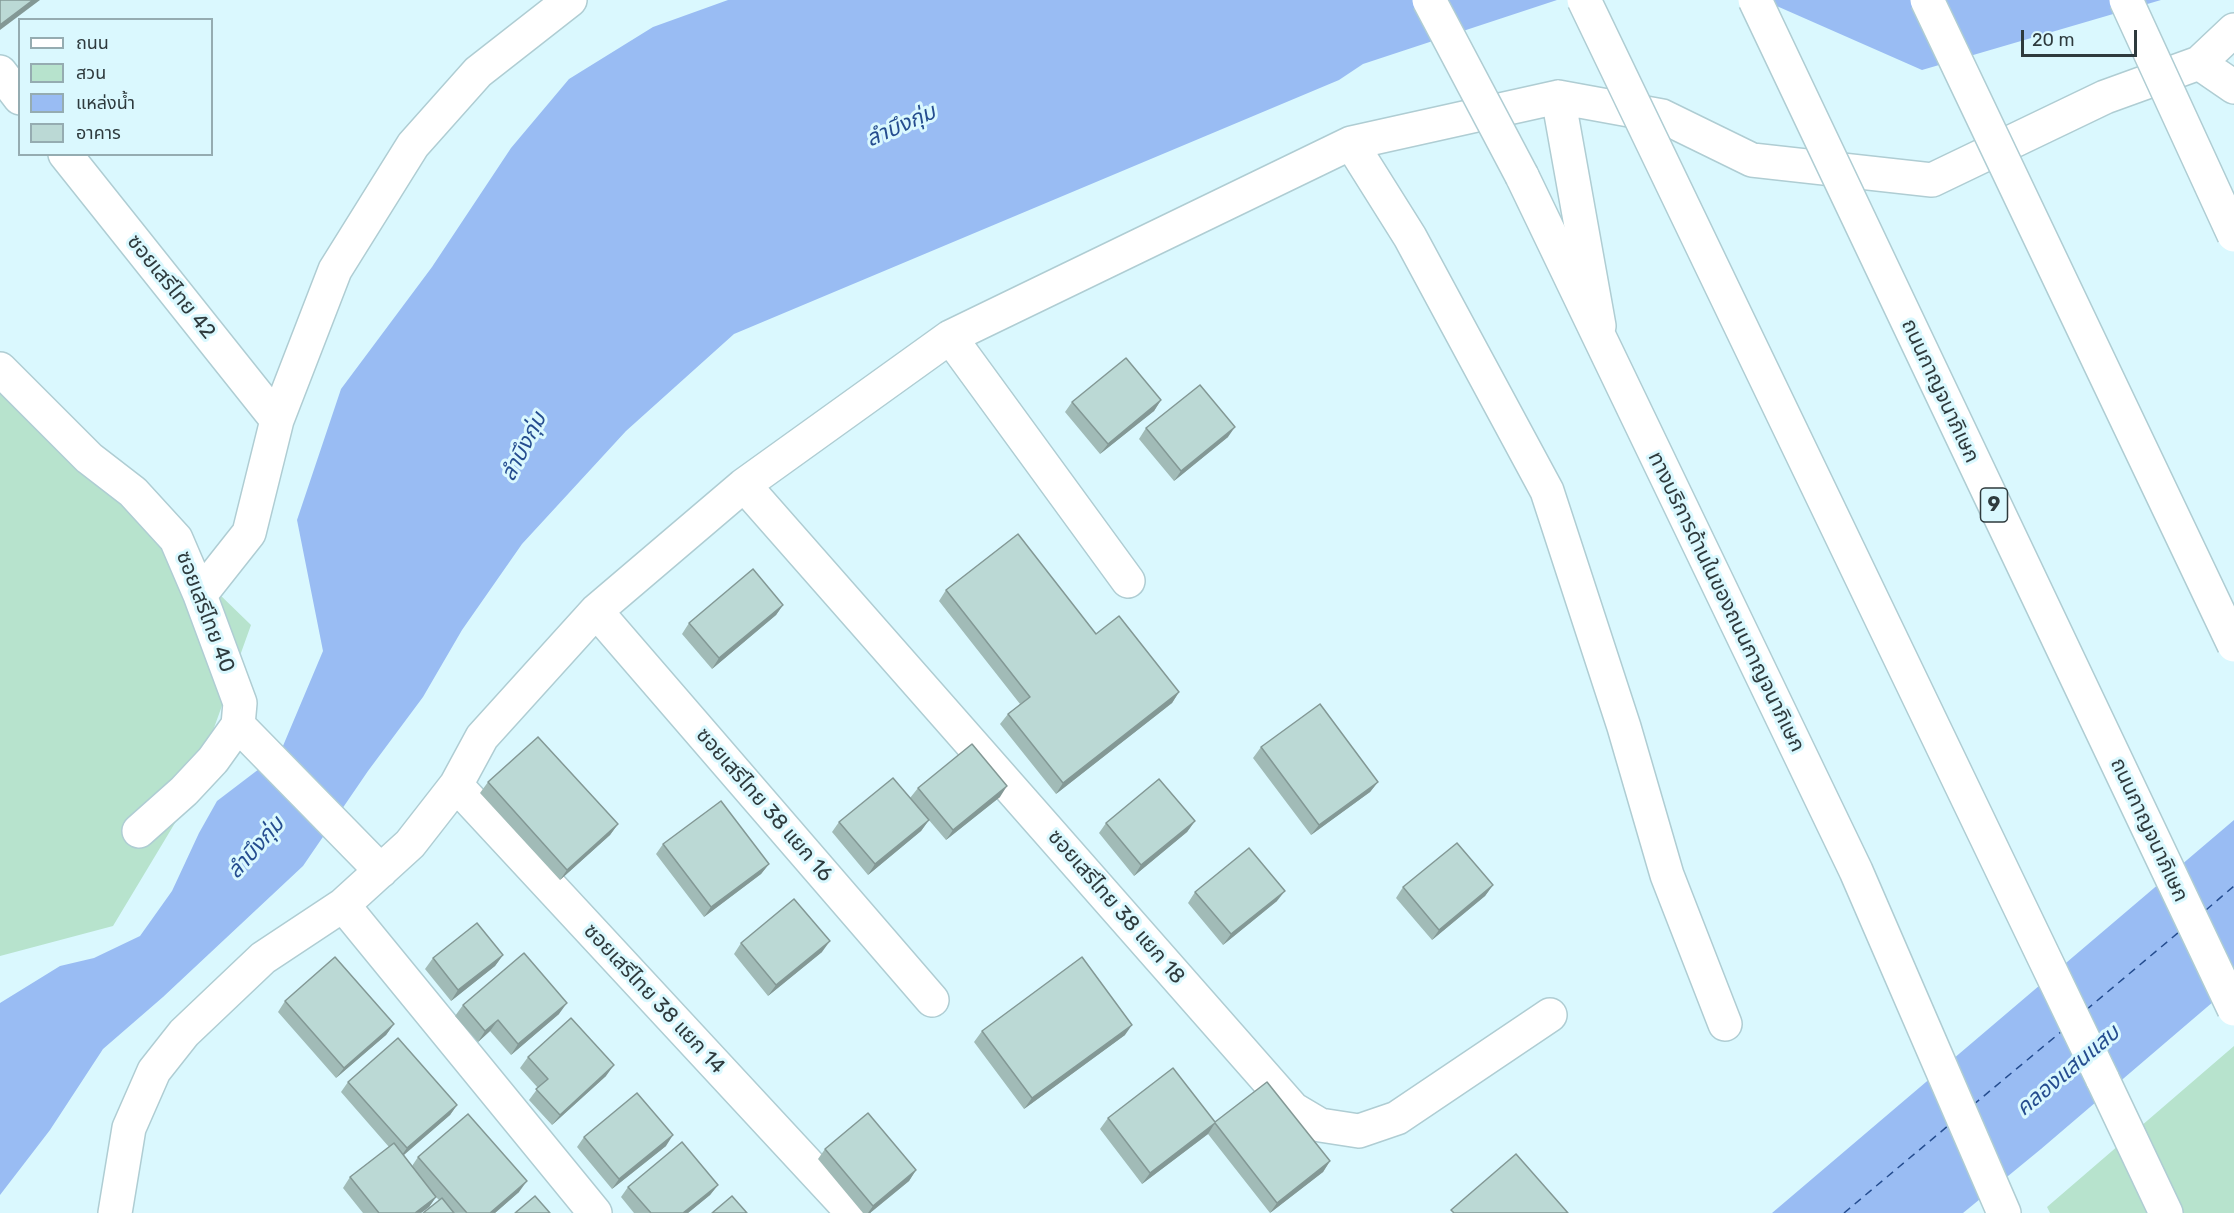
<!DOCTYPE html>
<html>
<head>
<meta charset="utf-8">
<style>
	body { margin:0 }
	#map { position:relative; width:2234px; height:1213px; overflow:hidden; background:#daf8fe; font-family:Rubik,"Noto Sans Thai",sans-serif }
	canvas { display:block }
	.legend { position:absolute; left:18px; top:18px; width:195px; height:138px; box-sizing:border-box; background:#daf8fe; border:2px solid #95acb1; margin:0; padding:8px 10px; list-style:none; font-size:18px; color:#2e3a3d }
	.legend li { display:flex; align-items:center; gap:12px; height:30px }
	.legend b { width:30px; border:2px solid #95acb1 }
	.scale { position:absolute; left:2021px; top:30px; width:116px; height:27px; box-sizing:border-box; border:3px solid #2e3a3d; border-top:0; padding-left:8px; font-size:18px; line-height:21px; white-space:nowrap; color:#2e3a3d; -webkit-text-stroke:4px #daf8fe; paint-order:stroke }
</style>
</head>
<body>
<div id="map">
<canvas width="2234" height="1213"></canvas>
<ul class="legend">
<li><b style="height:8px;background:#fff"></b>ถนน</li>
<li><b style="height:16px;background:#b7e3cd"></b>สวน</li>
<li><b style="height:16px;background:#99bcf3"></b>แหล่งน้ำ</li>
<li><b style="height:16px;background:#bbd9d5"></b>อาคาร</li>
</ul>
<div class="scale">20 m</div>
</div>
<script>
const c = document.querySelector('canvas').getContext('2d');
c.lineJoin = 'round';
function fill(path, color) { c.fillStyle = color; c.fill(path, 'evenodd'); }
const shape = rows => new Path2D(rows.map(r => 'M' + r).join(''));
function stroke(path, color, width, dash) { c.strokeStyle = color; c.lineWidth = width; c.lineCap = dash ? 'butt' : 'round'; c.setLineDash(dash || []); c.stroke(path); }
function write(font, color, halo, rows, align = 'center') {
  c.font = font + ' Rubik,"Noto Sans Thai",sans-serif'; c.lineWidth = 6; c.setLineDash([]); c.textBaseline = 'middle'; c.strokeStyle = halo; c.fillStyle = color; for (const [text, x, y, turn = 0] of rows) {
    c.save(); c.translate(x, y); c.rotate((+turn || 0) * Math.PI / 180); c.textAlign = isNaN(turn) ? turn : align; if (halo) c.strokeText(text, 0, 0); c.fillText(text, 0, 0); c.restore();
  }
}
fill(shape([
	[0,381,251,625,187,803,113,926,0,956],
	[2234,1046,2234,1213,2050,1213,2047,1207]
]), '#b7e3cd');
fill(shape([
	[728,0,1557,0,1363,64,1339,80,734,334,626,431,522,544,462,630,423,697,368,771,303,866,163,997,103,1049,50,1130,0,1195,0,1003,60,966,94,958,140,936,172,891,199,833,217,801,280,753,323,651,297,520,341,389,432,267,511,148,569,79,653,27],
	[1763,0,2161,0,1922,70],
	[2234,820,2234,984,2041,1149,1963,1213,1772,1213]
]), '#99bcf3');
stroke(shape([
	[2206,910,2234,886],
	[2086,1010,2179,932],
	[1973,1105,2062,1031],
	[1844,1213,1949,1125]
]), '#254d8f', 1.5, [8, 6]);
const minor = shape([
	[2199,63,2234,87],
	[0,72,20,98],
	[1558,97,1599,326],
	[1351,143,1558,97,1662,116,1752,160,1932,180,2105,97,2199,63,2234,30],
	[65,154,277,420],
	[950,337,1128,581],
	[0,369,89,458,133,492,176,539,200,595,240,703,238,725,381,871],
	[744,485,1293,1109,1320,1125,1359,1131,1397,1118,1550,1015],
	[200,595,249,533,277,420,335,270,413,145,478,72,570,0],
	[596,611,932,1000],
	[456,785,853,1213],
	[139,831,184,791,213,760,238,725],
	[343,905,595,1213],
	[115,1213,129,1128,154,1071,184,1033,263,958,343,905,410,844,456,785,482,737,596,611,744,485,950,337,1351,143,1410,237,1547,491,1624,727,1667,875,1725,1024]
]);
const secondary = shape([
	[1522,176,1856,871,2004,1213]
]);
const motorway = shape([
	[2102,1078,2166,1213]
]);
stroke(minor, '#afcdd3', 36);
stroke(secondary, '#afcdd3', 36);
stroke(motorway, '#afcdd3', 36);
stroke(minor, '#fff', 33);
stroke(secondary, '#fff', 33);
stroke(motorway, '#fff', 33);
const secondaryBridge = shape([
	[1429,0,1522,176]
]);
const motorwayBridge = shape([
	[1584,0,2102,1078],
	[1755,0,2234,1009],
	[1927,0,2234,645],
	[2126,0,2234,235]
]);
stroke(secondaryBridge, '#afcdd3', 36, []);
stroke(motorwayBridge, '#afcdd3', 36, []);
stroke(secondaryBridge, '#fff', 33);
stroke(motorwayBridge, '#fff', 33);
fill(shape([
	[1161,400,1154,411,1100,454,1065,412,1072,402],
	[1146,428,1228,437,1174,481,1139,439],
	[946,590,1096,634,1179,692,1172,703,1056,794,1000,724,1008,714,1020,704,939,601],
	[783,605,776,615,712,669,682,634,689,623],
	[1261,747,1378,782,1370,792,1311,835,1253,758],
	[488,782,618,824,610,835,560,880,480,793],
	[918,788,1000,797,946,840,910,798],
	[929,820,921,831,868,875,832,832,839,822],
	[1195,821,1187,832,1134,876,1099,833,1106,823],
	[663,844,769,864,761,874,704,917,656,854],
	[1493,885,1485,896,1432,940,1396,898,1403,887],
	[1195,892,1277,901,1223,945,1188,903],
	[741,943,822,952,768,996,734,954],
	[503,955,495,966,451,1001,425,969,433,958],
	[285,1001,394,1024,386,1035,336,1078,278,1012],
	[463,1005,559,1014,511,1055,490,1031,478,1042,455,1016],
	[982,1031,1125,1035,1024,1109,974,1042],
	[528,1057,606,1076,552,1125,529,1100,538,1088,520,1068],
	[348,1082,457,1105,450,1115,404,1155,412,1166,418,1157,519,1192,495,1213,423,1213,439,1200,436,1197,429,1207,421,1213,363,1213,343,1188,350,1177,389,1147,341,1092],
	[1108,1118,1215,1122,1330,1161,1323,1172,1270,1213,1208,1134,1142,1184,1100,1129],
	[584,1137,666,1146,612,1189,577,1147],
	[825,1149,916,1170,909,1181,870,1213,863,1213,818,1159],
	[718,1185,710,1195,688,1213,634,1213,621,1197,628,1187]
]), '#a1bbb7');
fill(shape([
	[33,0,40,0,0,30,0,25],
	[1161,400,1154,411,1100,454,1108,444],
	[1235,427,1228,437,1174,481,1181,471],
	[783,605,776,615,712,669,719,658],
	[1179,692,1172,703,1056,794,1063,783],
	[1378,782,1370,792,1311,835,1319,825],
	[1007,786,1000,797,946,840,953,830],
	[929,820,921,831,868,875,875,864],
	[1195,821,1187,832,1134,876,1141,865],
	[618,824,610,835,560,880,567,870],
	[769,864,761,874,704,917,711,907],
	[1493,885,1485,896,1432,940,1439,930],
	[1285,891,1277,901,1223,945,1231,934],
	[830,941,822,952,768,996,776,985],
	[503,955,495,966,451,1001,458,990],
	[567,1003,559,1014,511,1055,518,1044],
	[498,1020,490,1031,478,1042,485,1031],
	[394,1024,386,1035,336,1078,344,1068],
	[1132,1025,1125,1035,1024,1109,1032,1098],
	[614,1065,606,1076,552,1125,560,1115],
	[457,1105,450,1115,399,1159,407,1148],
	[1215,1123,1208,1134,1142,1184,1150,1173],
	[673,1135,666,1146,612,1189,619,1179],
	[1330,1161,1323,1172,1270,1213,1277,1203],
	[916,1170,909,1181,870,1213,868,1213,873,1206],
	[527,1181,519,1192,495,1213,490,1213],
	[718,1185,710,1195,688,1213,683,1213],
	[436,1197,429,1207,421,1213,415,1213]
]), '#839895');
const building = shape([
	[0,0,33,0,0,25,0,0],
	[1126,358,1161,400,1108,444,1072,402,1126,358],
	[1200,385,1235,427,1181,471,1146,428,1200,385],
	[1018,534,1096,634,1119,616,1179,692,1063,783,1008,714,1030,697,946,590,1018,534],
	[753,569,783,605,719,658,689,623,753,569],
	[1320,704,1378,782,1319,825,1261,747,1320,704],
	[538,737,618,824,567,870,488,782,538,737],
	[972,744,1007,786,953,830,918,788,972,744],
	[893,778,929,820,875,864,839,822,893,778],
	[1159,779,1195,821,1141,865,1106,823,1159,779],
	[721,801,769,864,711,907,663,844,721,801],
	[1457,843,1493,885,1439,930,1403,887,1457,843],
	[1249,848,1285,891,1231,934,1195,892,1249,848],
	[794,899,830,941,776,985,741,943,794,899],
	[477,923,503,955,458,990,433,958,477,923],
	[524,953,567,1003,518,1044,498,1020,485,1031,463,1005,524,953],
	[335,957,394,1024,344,1068,285,1001,335,957],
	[1082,957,1132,1025,1032,1098,982,1031,1082,957],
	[571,1018,614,1065,560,1115,536,1089,548,1079,528,1057,571,1018],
	[398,1038,457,1105,407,1148,348,1082,398,1038],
	[1173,1068,1215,1122,1267,1082,1330,1161,1277,1203,1215,1123,1150,1173,1108,1118,1173,1068],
	[637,1093,673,1135,619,1179,584,1137,637,1093],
	[868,1113,916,1170,873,1206,825,1149,868,1113],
	[468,1114,527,1181,490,1213,467,1213,418,1157,468,1114],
	[682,1142,718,1185,683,1213,651,1213,628,1187,682,1142],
	[394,1143,436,1197,415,1213,379,1213,350,1177,394,1143],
	[1516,1154,1568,1213,1454,1213,1451,1210,1516,1154],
	[535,1196,550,1213,515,1213,535,1196],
	[732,1196,747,1213,712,1213,732,1196],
	[442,1198,454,1213,423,1213,442,1198]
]);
fill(building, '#bbd9d5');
stroke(building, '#839895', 1.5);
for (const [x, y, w] of [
	[1994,505,27]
]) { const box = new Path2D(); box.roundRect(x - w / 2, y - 17, w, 34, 4.5); c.fillStyle = '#daf8fe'; c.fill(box); stroke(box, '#2e3a3d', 1.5); }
write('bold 20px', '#2e3a3d', null, [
	["9",1994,505]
]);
write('21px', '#2e3a3d', '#daf8fe', [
	["ซอยเสรีไทย 42",171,287,51],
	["ถนนกาญจนาภิเษก",1940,391,65],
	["ทางบริการด้านในของถนนกาญจนาภิเษก",1726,602,64],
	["ซอยเสรีไทย 40",205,612,69],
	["ซอยเสรีไทย 38 แยก 16",764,805,49],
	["ถนนกาญจนาภิเษก",2149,830,65],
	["ซอยเสรีไทย 38 แยก 18",1116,907,49],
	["ซอยเสรีไทย 38 แยก 14",654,999,47]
]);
write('italic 22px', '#254d8f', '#daf8fe', [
	["ลำบึงกุ่ม",901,126,-24],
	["ลำบึงกุ่ม",524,447,-63],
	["ลำบึงกุ่ม",256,848,-49],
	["คลองแสนแสบ",2068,1071,-40]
]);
</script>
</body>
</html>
